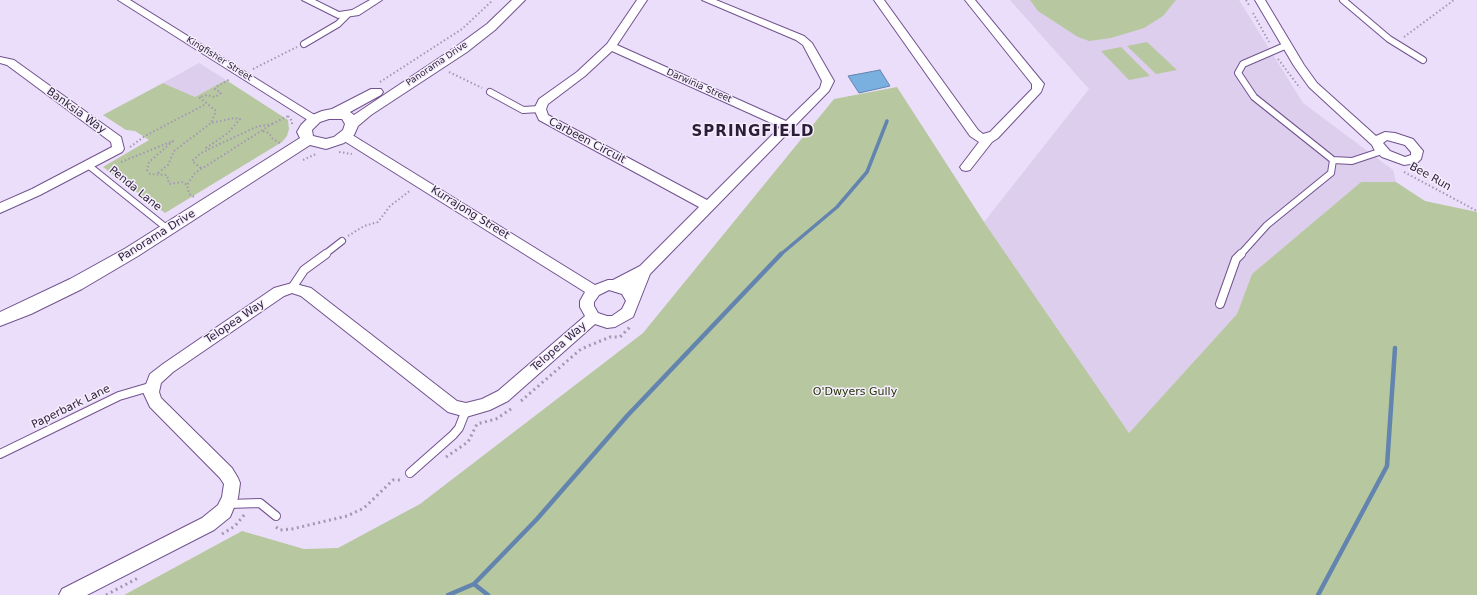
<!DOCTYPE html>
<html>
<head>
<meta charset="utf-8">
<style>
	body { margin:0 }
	canvas { display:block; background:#ebdefa }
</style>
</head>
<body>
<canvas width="1477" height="595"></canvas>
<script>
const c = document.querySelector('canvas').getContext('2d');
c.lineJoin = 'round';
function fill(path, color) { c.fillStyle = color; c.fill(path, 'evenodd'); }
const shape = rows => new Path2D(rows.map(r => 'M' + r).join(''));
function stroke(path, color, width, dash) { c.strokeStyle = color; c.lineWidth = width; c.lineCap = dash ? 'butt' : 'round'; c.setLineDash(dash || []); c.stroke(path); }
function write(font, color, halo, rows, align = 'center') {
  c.font = font + ' "DejaVu Sans",sans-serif'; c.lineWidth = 3; c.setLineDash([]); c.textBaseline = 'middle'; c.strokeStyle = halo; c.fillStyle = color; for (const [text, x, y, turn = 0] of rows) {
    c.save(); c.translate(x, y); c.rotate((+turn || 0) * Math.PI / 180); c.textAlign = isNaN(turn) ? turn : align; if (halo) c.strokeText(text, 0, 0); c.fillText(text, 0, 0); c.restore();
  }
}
fill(shape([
	[1010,0,1239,0,1303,103,1393,170,1396,182,1361,182,1252,274,1237,314,1129,433,984,222,1089,89],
	[199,63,226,80,195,97,163,83]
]), '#dcceec');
fill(shape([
	[1030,0,1176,0,1163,16,1144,28,1111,38,1089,41,1078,37,1038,11],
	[1147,42,1177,70,1156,74,1127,46],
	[1121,47,1150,76,1129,80,1101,51],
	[226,80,288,120,289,129,287,136,282,142,165,213,103,167,149,140,135,131,126,130,103,115,163,83,195,97],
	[897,87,984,222,1129,433,1237,314,1252,274,1361,182,1396,182,1425,201,1477,212,1477,595,124,595,242,531,304,549,338,548,420,504,643,333,834,99]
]), '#b7c8a0');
const water = shape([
	[880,70,890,86,859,93,848,76,880,70]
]);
fill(water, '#7ab0e0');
stroke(water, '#6284ae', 1);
stroke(shape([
	[780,255,837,207,867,172,887,121]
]), '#6284ae', 3.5);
stroke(shape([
	[474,584,488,595],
	[448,595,474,584,537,519,627,416,781,254],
	[1318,595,1387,466,1395,348]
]), '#6284ae', 4.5);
const serviceFar1 = shape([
	[1343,0,1389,39,1423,60],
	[304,44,338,24,347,15],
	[1287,45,1243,64,1238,73,1254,97,1333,160],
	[490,92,523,110,540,109],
	[88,165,169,230],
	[324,255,342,241],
	[1240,255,1267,225,1331,173,1333,160,1352,161,1382,151]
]);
const service = shape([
	[292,288,304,270,326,254],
	[1220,304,1236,259,1241,254],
	[0,454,119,396,153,386],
	[410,473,453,435,459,428,466,410],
	[228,504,260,503,276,516]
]);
const minor = shape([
	[118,0,130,0,321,119,315,123,311,122,118,0],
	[302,0,315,0,339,12,352,10,370,0,382,0,359,15,338,18,302,0],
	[637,0,647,0,617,45,786,121,820,88,822,81,803,45,796,40,702,0,716,0,804,36,812,43,834,81,829,91,650,274,633,317,615,327,607,328,595,324,508,401,490,410,466,417,448,412,301,296,292,293,284,296,173,372,161,383,159,392,161,398,232,468,238,478,240,483,238,498,230,517,214,530,87,595,59,595,62,589,202,518,218,505,222,497,224,484,220,478,150,407,143,392,150,374,163,364,274,288,292,283,311,288,457,401,466,403,482,399,498,391,585,316,580,307,580,301,585,292,341,139,339,136,341,133,349,133,595,285,608,280,613,280,640,266,699,207,539,120,534,109,539,99,577,72,607,44,637,0],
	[612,51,780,127,707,200,548,115,546,109,548,104,585,76,612,51],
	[609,290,622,294,626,301,622,309,612,316,607,316,598,313,594,306,594,302,599,295,609,290],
	[874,0,884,0,978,130,983,134,990,132,1032,89,1032,84,965,0,975,0,1044,84,1041,92,998,138,992,142,970,170,966,171,962,170,960,167,979,142,970,136,874,0],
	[1255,0,1265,0,1304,65,1317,83,1376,136,1385,132,1395,133,1413,139,1423,151,1421,159,1417,163,1404,165,1382,157,1375,151,1372,145,1309,87,1294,66,1255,0],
	[1387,140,1405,145,1411,152,1411,155,1405,157,1390,151,1383,143,1387,140],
	[0,57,14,60,121,137,124,149,122,152,40,195,0,213,0,203,32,189,112,147,111,142,7,65,0,63,0,57]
]);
const tertiary = shape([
	[512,0,525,0,495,30,467,52,371,115,358,126,354,135,344,143,326,149,310,145,138,256,82,289,31,314,0,326,0,312,70,279,126,248,300,138,297,132,301,125,310,116,322,111,332,109,371,89,381,89,383,92,381,95,350,112,354,115,457,46,487,24,512,0],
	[329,119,342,119,345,124,343,130,334,137,326,139,313,136,312,130,320,122,329,119]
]);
stroke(serviceFar1, '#71528f', 8);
stroke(service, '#71528f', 10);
stroke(minor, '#71528f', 2);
stroke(tertiary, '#71528f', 2);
stroke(shape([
	[1246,0,1249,5],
	[1253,13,1269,42],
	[1404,37,1454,0],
	[1278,59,1300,88],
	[253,69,297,47],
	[449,72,482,88],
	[380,82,462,29,493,0],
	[288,116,292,121,292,126],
	[272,124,288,116],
	[263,131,269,133,272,138,281,144],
	[130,147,145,136,206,104],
	[339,152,352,154],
	[303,160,316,154],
	[121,162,173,141,149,162,147,170,150,174,167,175,169,184,183,182,187,185],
	[201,168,192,161,201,153,208,150],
	[1404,172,1477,211],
	[158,173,168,165,174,151,211,123],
	[194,197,189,194,187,185,195,173,272,124,256,127,209,149,206,148,228,133,240,119,234,118,211,123,216,111,199,97,207,95,215,97,221,93,215,89,216,87,230,79],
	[348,236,364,226,378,222,390,206,411,190]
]), '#a497b3', 2, [1.5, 2.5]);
stroke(shape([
	[521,401,581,349,610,337,620,337,630,327],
	[446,457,468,442,477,424,496,419,514,407],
	[276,527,280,530,292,529,347,516,364,508,393,480,401,480],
	[222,534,235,526,245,514],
	[106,595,138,578]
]), '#a497b3', 3, [2, 3.5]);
stroke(serviceFar1, '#fff', 6);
stroke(service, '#fff', 8);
fill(minor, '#fff');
fill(tertiary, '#fff');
write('9px', '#2a1d38', '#f5eefc', [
	["Kingfisher Street",219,59,32],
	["Panorama Drive",437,64,-34],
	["Darwinia Street",699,86,24]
]);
write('11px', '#2a1d38', '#f5eefc', [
	["Banksia Way",76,111,36],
	["Carbeen Circuit",587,141,28],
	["Bee Run",1430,177,29],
	["Penda Lane",135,189,39],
	["Kurrajong Street",470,213,32],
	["Panorama Drive",157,236,-32],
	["Telopea Way",235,322,-34],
	["Telopea Way",559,347,-41],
	["Paperbark Lane",71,407,-26]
]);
write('11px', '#243303', '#f5eefc', [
	["O'Dwyers Gully",855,392]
]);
c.letterSpacing = '1px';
write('bold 15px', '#2a1d38', '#f5eefc', [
	["SPRINGFIELD",753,132]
]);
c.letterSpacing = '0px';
</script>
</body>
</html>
